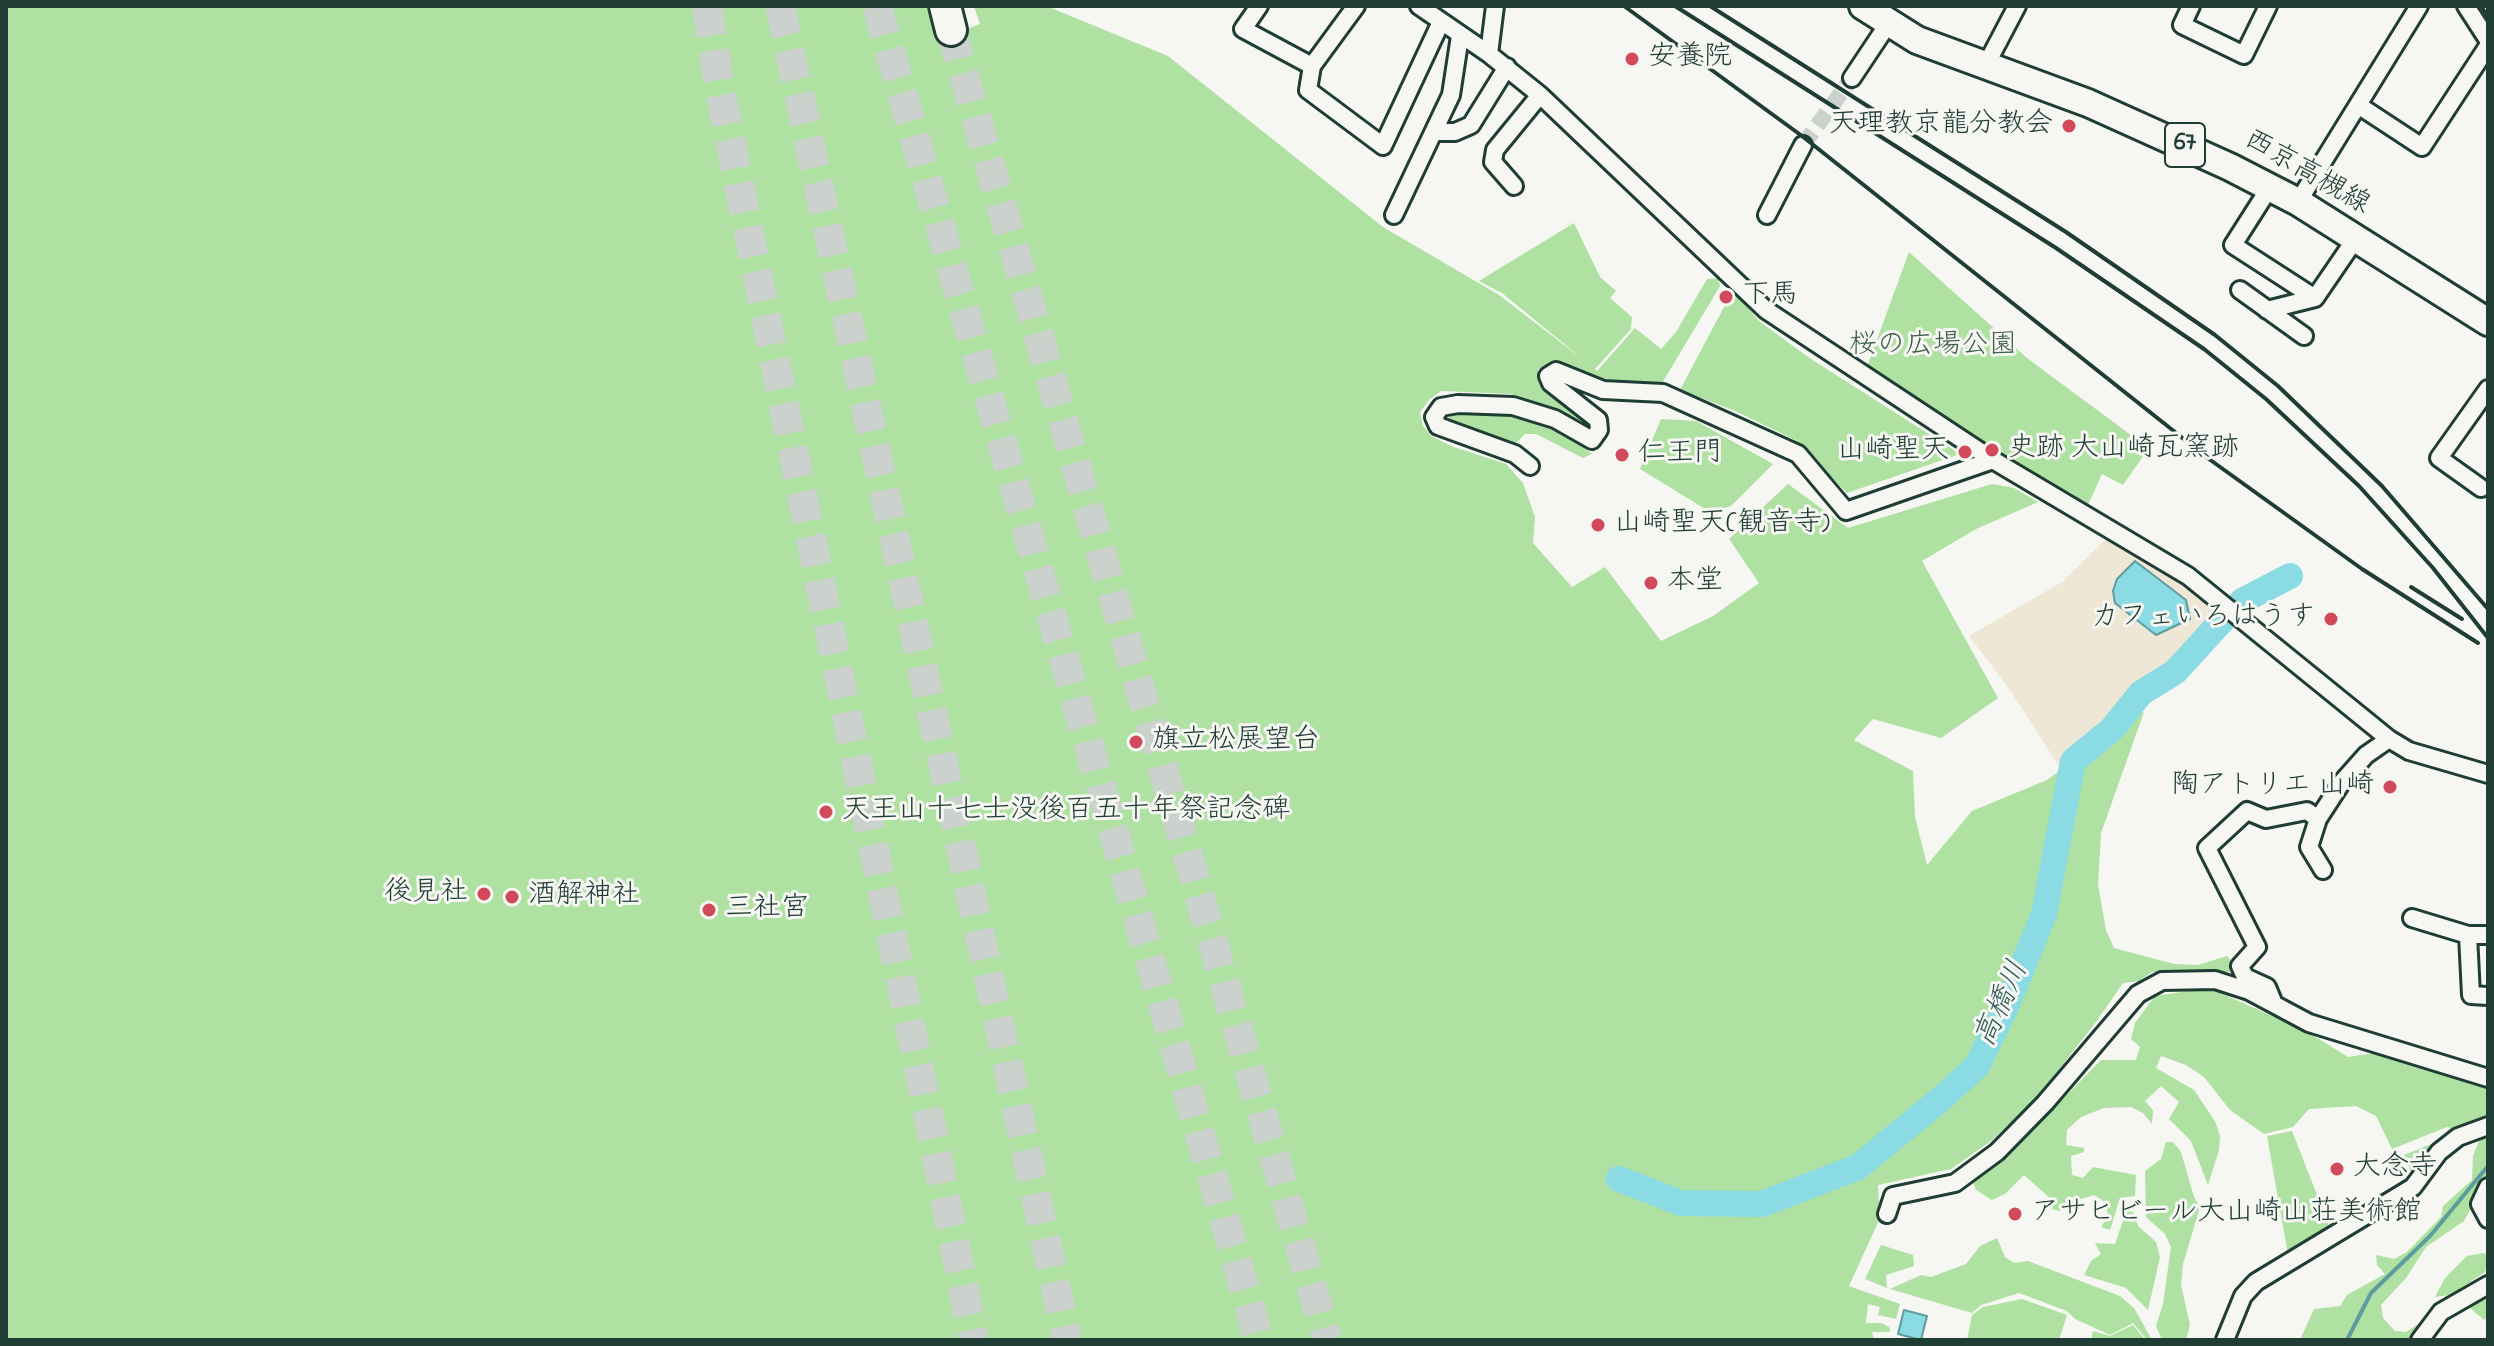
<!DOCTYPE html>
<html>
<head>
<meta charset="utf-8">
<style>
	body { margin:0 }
	#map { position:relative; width:2494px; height:1346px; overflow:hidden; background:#f6f6f2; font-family:"Indie Flower",sans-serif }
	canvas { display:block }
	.frame { position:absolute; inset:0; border:8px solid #1f3d34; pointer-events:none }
</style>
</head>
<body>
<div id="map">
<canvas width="2494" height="1346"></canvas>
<div class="frame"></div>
</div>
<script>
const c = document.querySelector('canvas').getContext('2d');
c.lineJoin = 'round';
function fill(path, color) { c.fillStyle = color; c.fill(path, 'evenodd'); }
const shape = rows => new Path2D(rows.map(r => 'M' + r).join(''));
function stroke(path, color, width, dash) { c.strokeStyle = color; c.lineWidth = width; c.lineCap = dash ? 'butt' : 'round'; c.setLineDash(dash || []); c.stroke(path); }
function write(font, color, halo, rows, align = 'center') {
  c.font = font + ' "Indie Flower","Klee One",sans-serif'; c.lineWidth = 6; c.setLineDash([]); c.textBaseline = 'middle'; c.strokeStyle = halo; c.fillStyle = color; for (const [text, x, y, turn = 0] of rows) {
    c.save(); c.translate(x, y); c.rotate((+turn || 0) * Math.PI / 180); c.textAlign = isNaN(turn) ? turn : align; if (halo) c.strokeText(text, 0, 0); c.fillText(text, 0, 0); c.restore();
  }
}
fill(shape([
	[2109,536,2140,551,2225,611,2172,668,2140,692,2111,728,2060,768,2010,690,1969,636,2062,582]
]), '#efe7d6');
fill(shape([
	[6,6,926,6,937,41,980,24,974,6,1046,6,1168,56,1383,227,1499,295,1585,361,1502,293,1479,281,1574,223,1600,277,1616,291,1610,298,1632,317,1631,329,1595,369,1597,371,1635,328,1661,349,1676,332,1707,279,1718,278,1720,286,1661,385,1605,384,1561,365,1538,369,1541,387,1594,427,1590,434,1552,411,1511,394,1441,391,1430,399,1420,412,1423,426,1431,436,1451,446,1506,464,1523,483,1535,517,1533,543,1572,587,1605,567,1661,641,1713,616,1759,583,1729,539,1788,484,1848,528,1992,484,2014,488,2038,502,1976,529,1922,561,1998,698,1941,738,1873,719,1854,740,1913,771,1915,817,1927,865,1972,811,2047,780,2111,733,2128,716,2144,712,2101,833,2098,884,2106,930,2114,948,2174,964,2198,965,2227,956,2232,961,2231,972,2152,972,2139,981,2123,983,2096,1022,2038,1096,1991,1141,1951,1169,1878,1185,1880,1218,1849,1286,1900,1304,1896,1319,1878,1315,1880,1307,1868,1304,1866,1323,1882,1323,1890,1328,1890,1332,1872,1332,1874,1340,6,1340],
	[1909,252,2027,358,2143,444,2141,448,2146,452,2123,485,2102,474,2087,507,2047,485,1867,367],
	[1733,290,1759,321,1808,357,1960,454,1847,493,1795,440,1733,410,1680,390],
	[1453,411,1512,412,1552,424,1592,454,1583,458,1536,434,1525,434,1514,445,1447,421],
	[1661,419,1696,421,1773,464,1731,506,1710,512,1640,469],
	[2209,988,2304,1030,2348,1057,2375,1053,2417,1068,2476,1079,2488,1087,2488,1117,2459,1131,2447,1127,2392,1149,2376,1116,2356,1106,2309,1109,2293,1127,2264,1134,2230,1110,2204,1077,2186,1065,2161,1056,2156,1068,2194,1090,2215,1121,2220,1136,2219,1150,2208,1185,2191,1141,2169,1119,2179,1102,2161,1086,2145,1101,2153,1110,2152,1124,2143,1113,2131,1107,2104,1108,2081,1117,2067,1130,2066,1145,2084,1148,2084,1152,2071,1156,2072,1175,2083,1178,2093,1167,2136,1175,2135,1196,2120,1198,2110,1230,2101,1227,2108,1216,2105,1202,2094,1195,2078,1200,2069,1196,2060,1211,2052,1209,2053,1201,2024,1175,2005,1194,1992,1200,1976,1190,1973,1182,2003,1160,2101,1060,2136,1060,2140,1047,2131,1039,2135,1023,2155,996],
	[2292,1131,2330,1228,2288,1254,2267,1136],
	[2488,1135,2488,1177,2464,1221,2426,1247,2406,1278,2381,1305,2383,1318,2395,1331,2406,1332,2418,1324,2411,1340,2300,1340,2314,1309,2340,1306,2347,1295,2385,1274,2377,1265,2376,1255,2394,1259,2407,1252,2441,1217,2443,1206,2472,1180,2473,1156,2479,1141],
	[2446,1138,2413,1177,2404,1155],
	[2166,1142,2173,1142,2181,1152,2194,1197,2200,1207,2183,1264,2181,1285,2190,1325,2186,1340,2162,1340,2156,1326,2163,1304,2171,1247,2165,1234,2146,1217,2145,1171,2161,1159],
	[2127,1209,2134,1213,2138,1226,2156,1242,2160,1257,2148,1310,2126,1288,2084,1275,2091,1261,2101,1254,2095,1243,2115,1244],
	[1997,1238,2005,1257,2014,1263,2028,1261,2120,1296,2134,1308,2152,1340,2147,1340,2133,1323,2110,1335,2075,1319,2067,1311,2019,1293,1981,1305,1972,1313,1890,1289,1921,1275,1931,1277,1966,1264,1980,1246],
	[1881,1245,1913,1255,1914,1266,1886,1275,1887,1288,1865,1279],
	[2484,1253,2488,1258,2485,1272,2451,1295,2435,1297,2445,1278,2467,1256],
	[2488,1295,2488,1316,2484,1320,2470,1308],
	[2022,1299,2067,1315,2059,1340,1967,1340,1972,1315,1983,1307],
	[2133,1325,2145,1340,2091,1340,2093,1331,2110,1336]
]), '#afe1a2');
const water = shape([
	[2135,561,2186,600,2190,619,2156,635,2115,603,2113,591,2117,579,2135,561],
	[1904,1310,1927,1316,1921,1340,1898,1334,1904,1310]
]);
fill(water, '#8adbe4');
stroke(water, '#5f9c9e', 2);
stroke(shape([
	[2347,1340,2371,1293,2430,1236,2488,1166]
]), '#5f9c9e', 4);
stroke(shape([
	[2242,601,2290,576],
	[1619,1179,1681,1203,1762,1204,1858,1167,1942,1098,1977,1066,2006,1007,2044,914,2073,761,2112,729,2141,693,2175,672,2229,613]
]), '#8adbe4', 26);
stroke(shape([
	[1803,145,1852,78]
]), '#cbd1cc', 16, [16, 8]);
stroke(shape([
	[707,6,719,86,974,1340],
	[780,6,1067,1340],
	[877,6,1259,1340],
	[951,30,1327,1340]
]), '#cbd1cc', 30, [30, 15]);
const minor = shape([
	[1259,6,1243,29,1312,66],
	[1356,6,1312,66,1308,90,1383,146,1441,22],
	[1419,6,1489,54,1540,95,1766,310,1993,460,2188,576,2389,739,2409,751,2488,774],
	[2191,6,2182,25,2244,55,2268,6],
	[2466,6,2488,40],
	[1489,54,1495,6],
	[1986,65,2017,6],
	[1852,78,1888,24],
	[2358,105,2422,147,2488,46],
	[1436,132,1455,132,1471,125,1507,67],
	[1514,186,1493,162,1495,150,1540,95],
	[2270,187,2233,245,2315,298],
	[2298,202,2419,6],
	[1394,215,1451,95,1460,36],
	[1767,215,1803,145],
	[2240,290,2304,336],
	[2267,310,2315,298,2356,238],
	[1530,466,1515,454,1438,426,1434,417,1441,407,1458,404,1513,406,1555,419,1592,440,1599,430,1598,420,1551,383,1548,376,1556,371,1603,390,1663,393,1798,454,1846,511,1993,460],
	[2481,488,2439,458,2488,389],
	[2318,819,2309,847,2323,870],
	[2412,918,2468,935,2488,935],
	[2468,935,2471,995,2488,996],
	[2274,1004,2267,987,2245,977,2240,966,2257,947,2207,848,2247,811,2266,819,2307,811,2318,819,2342,782,2366,755,2389,739],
	[2488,1187,2480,1204,2488,1219],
	[1887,1214,1893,1196,1955,1183,1997,1152,2045,1103,2138,994,2162,981,2215,980,2249,991,2309,1023,2488,1078],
	[2225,1340,2243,1296,2256,1282,2413,1187,2439,1152,2458,1137,2488,1126],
	[2420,1340,2441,1312,2488,1285]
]);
const primary = shape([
	[1863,6,1917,40,2088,103,2230,167,2298,202,2488,322]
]);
const motorway = shape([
	[945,6,951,30]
]);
stroke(minor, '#1f3d34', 22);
stroke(primary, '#1f3d34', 32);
stroke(motorway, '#1f3d34', 36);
stroke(minor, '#f6f6f2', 16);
stroke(primary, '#f6f6f2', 26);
stroke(motorway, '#f6f6f2', 30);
stroke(shape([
	[1624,6,1802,136,2209,459,2362,569,2478,643],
	[1675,6,2056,248,2204,349,2266,399,2359,486,2433,568,2488,638],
	[1710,6,2066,232,2215,335,2278,386,2382,486,2488,609],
	[2481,6,2488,17],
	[2411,587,2462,619]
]), '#1f3d34', 4);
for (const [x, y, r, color] of [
	[1632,59,8,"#d1495b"],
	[2069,126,8,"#d1495b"],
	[1726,297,8,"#d1495b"],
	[1992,450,8,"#d1495b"],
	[1965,452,8,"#d1495b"],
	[1622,455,8,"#d1495b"],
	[1598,525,8,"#d1495b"],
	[1651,583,8,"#d1495b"],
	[2331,619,8,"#d1495b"],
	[1136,742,8,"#d1495b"],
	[2390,787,8,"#d1495b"],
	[826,812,8,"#d1495b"],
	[484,894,8,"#d1495b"],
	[512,897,8,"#d1495b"],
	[709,910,8,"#d1495b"],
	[2337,1169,8,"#d1495b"],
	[2015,1214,8,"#d1495b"]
]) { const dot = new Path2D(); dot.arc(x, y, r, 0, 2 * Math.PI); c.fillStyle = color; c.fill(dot); stroke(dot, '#f6f6f2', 3); }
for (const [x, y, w] of [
	[2185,145,40]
]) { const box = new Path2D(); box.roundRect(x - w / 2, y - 22, w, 44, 6); c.fillStyle = '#f6f6f2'; c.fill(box); stroke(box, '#1f3d34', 2); }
write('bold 26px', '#1f3d34', null, [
	["67",2185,145]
]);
write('28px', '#1f3d34', '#f6f6f2', [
	["安養院",1648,59],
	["天理教京龍分教会",2053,126,"right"],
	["下馬",1742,297],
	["史跡 大山崎瓦窯跡",2008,450],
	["山崎聖天",1949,452,"right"],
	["仁王門",1638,455],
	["山崎聖天(観音寺)",1614,525],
	["本堂",1667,583],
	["カフェいろはうす",2315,619,"right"],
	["旗立松展望台",1152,742],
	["陶アトリエ 山崎",2374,787,"right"],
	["天王山十七士没後百五十年祭記念碑",842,812],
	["後見社",468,894,"right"],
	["酒解神社",528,897],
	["三社宮",725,910],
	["大念寺",2353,1169],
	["アサヒビール大山崎山荘美術館",2031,1214]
], 'left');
write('28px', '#1f3d34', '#f6f6f2', [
	["西京高槻線",2306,174,30]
]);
write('28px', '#3c5e4a', '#f6f6f2', [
	["桜の広場公園",1933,347]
]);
write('italic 30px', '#345d57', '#f6f6f2', [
	["高橋川",2004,1005,-66]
]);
</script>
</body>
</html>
